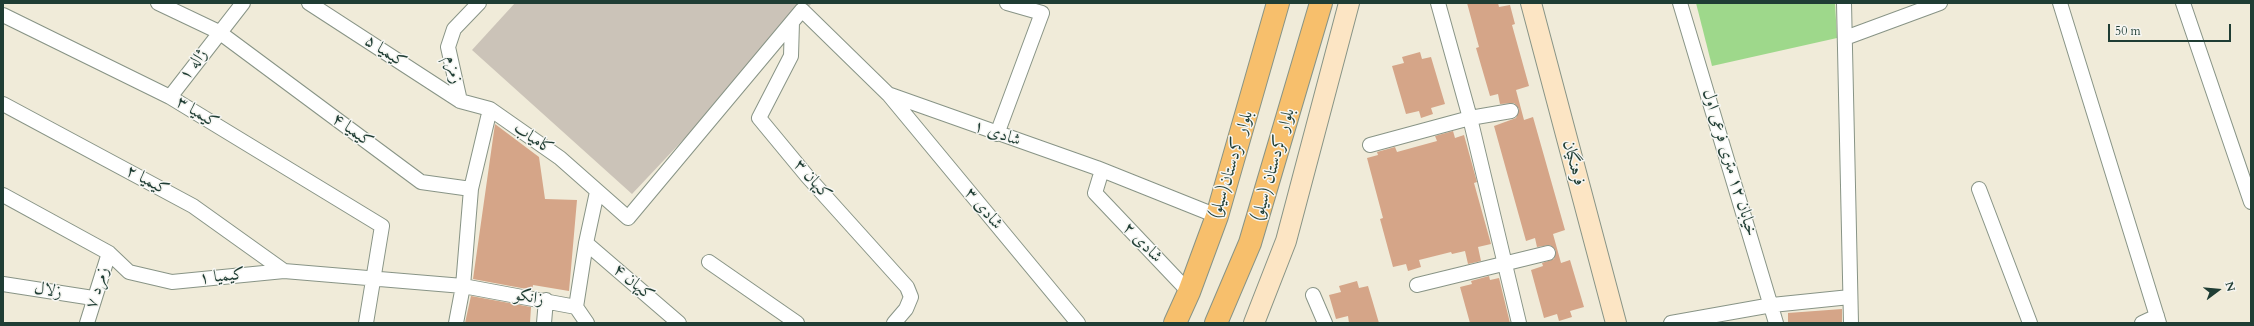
<!DOCTYPE html>
<html>
<head>
<meta charset="utf-8">
<style>
	body { margin:0 }
	#map { position:relative; width:2254px; height:326px; overflow:hidden; background:#f0ebd9; font-family:Cardo,serif }
	canvas { display:block }
	.frame { position:absolute; inset:0; border:4px solid #1f3d34; pointer-events:none }
	.north { position:absolute; left:2198px; top:270px; width:40px; height:40px; -webkit-text-stroke:3px #f6f6f2; paint-order:stroke; rotate:74deg; font-size:11px; font-weight:700; line-height:16px; text-align:center; color:#1f3d34 }
	.north::after { content:''; display:block; margin:auto; width:14px; height:18px; background:#1f3d34; clip-path:polygon(50% 0,100% 100%,50% 72%,0 100%) }
	.scale { position:absolute; left:2108px; top:24px; width:123px; height:18px; box-sizing:border-box; border:2px solid #1f3d34; border-top:0; padding-left:5px; font-size:12px; line-height:14px; white-space:nowrap; color:#1f3d34; -webkit-text-stroke:3px #f6f6f2; paint-order:stroke }
</style>
</head>
<body>
<div id="map">
<canvas width="2254" height="326"></canvas>
<div class="frame"></div>
<div class="north">N</div>
<div class="scale">50 m</div>
</div>
<script>
const c = document.querySelector('canvas').getContext('2d');
c.lineJoin = 'round';
function fill(path, color) { c.fillStyle = color; c.fill(path, 'evenodd'); }
const shape = rows => new Path2D(rows.map(r => 'M' + r).join(''));
function stroke(path, color, width, dash) { c.strokeStyle = color; c.lineWidth = width; c.lineCap = dash ? 'butt' : 'round'; c.setLineDash(dash || []); c.stroke(path); }
function write(font, color, halo, rows, align = 'center') {
  c.font = font + ' Cardo,Amiri,serif'; c.lineWidth = 3; c.setLineDash([]); c.textBaseline = 'middle'; c.strokeStyle = halo; c.fillStyle = color; for (const [text, x, y, turn = 0] of rows) {
    c.save(); c.translate(x, y); c.rotate((+turn || 0) * Math.PI / 180); c.textAlign = isNaN(turn) ? turn : align; if (halo) c.strokeText(text, 0, 0); c.fillText(text, 0, 0); c.restore();
  }
}
fill(shape([
	[515,3,812,3,632,194,472,50]
]), '#cbc3b8');
fill(shape([
	[1696,3,1835,3,1837,38,1712,66]
]), '#9ed88b');
fill(shape([
	[1467,3,1498,3,1499,7,1510,5,1515,24,1512,25,1529,86,1516,90,1524,120,1533,117,1565,230,1553,234,1561,263,1570,260,1584,307,1570,311,1572,317,1559,321,1557,314,1544,318,1531,270,1543,266,1542,263,1554,259,1556,251,1550,245,1537,247,1535,238,1526,241,1494,126,1516,118,1519,109,1514,103,1500,104,1498,94,1490,96,1476,48,1479,47],
	[1420,52,1422,59,1431,57,1445,104,1431,108,1433,114,1421,118,1419,111,1406,114,1392,66,1404,63,1402,57],
	[495,124,539,157,545,199,577,200,569,291,533,285,532,290,473,279],
	[1453,131,1455,138,1464,135,1477,182,1474,183,1491,244,1478,247,1481,261,1468,264,1465,251,1452,254,1451,252,1419,260,1421,267,1408,271,1406,264,1393,267,1380,219,1383,218,1367,158,1378,155,1377,152,1395,147,1397,152,1437,141,1435,136],
	[1489,276,1490,280,1499,278,1510,323,1470,323,1460,287,1472,284,1471,281],
	[1357,281,1359,288,1368,286,1379,323,1349,323,1348,316,1336,319,1329,295,1341,292,1339,286],
	[471,296,531,307,530,323,465,323],
	[1842,309,1842,323,1788,323,1788,313]
]), '#d5a588');
const street = shape([
	[158,3,219,32,421,182,471,189,463,286,456,323],
	[309,3,460,101,490,109,560,158,628,218,802,10,888,94,1097,168,1217,216],
	[1438,3,1470,118,1519,323],
	[1680,3,1776,323],
	[1844,3,1851,323],
	[2060,3,2159,323],
	[2183,3,2251,202],
	[3,15,170,97,382,226,366,323],
	[792,22,791,56,759,118,807,176,907,287,911,297,906,309,894,323],
	[1845,38,1940,3],
	[889,95,1078,323],
	[170,97,243,3],
	[460,101,448,47,454,29,479,3],
	[3,104,193,206,284,271],
	[997,134,1042,13,1007,3],
	[1370,145,1470,118,1511,111],
	[1102,170,1095,193,1189,292],
	[471,189,490,109],
	[1979,189,2030,323],
	[3,195,109,253,129,272,172,282,284,271,463,286,576,307,587,323],
	[586,243,679,323],
	[709,262,797,323],
	[3,284,93,298],
	[1417,285,1548,253],
	[1313,295,1325,323],
	[576,307,586,243,597,192],
	[87,323,109,253],
	[544,323,546,300],
	[1671,323,1772,305,1850,297],
	[2142,323,2157,316]
]);
const secondary = shape([
	[1531,3,1616,323],
	[1254,323,1286,241,1349,3]
]);
const primary = shape([
	[1175,323,1189,292,1217,216,1278,3],
	[1216,323,1250,243,1321,3]
]);
stroke(street, '#889486', 16);
stroke(secondary, '#889486', 22);
stroke(primary, '#889486', 24);
stroke(street, '#fff', 14);
stroke(secondary, '#fce5c4', 20);
stroke(primary, '#f7bf6c', 22);
write('17px', '#1f3d34', '#f6f6f2', [
	["کیمیا ۵",385,52,33],
	["ژاله ۱",194,65,-53],
	["زمزم",453,70,77],
	["کیمیا ۳",197,113,31],
	["کیمیا ۴",352,131,36],
	["شادی ۱",997,134,19],
	["کامیاب",533,139,34],
	["فرهنگیان",1573,163,75],
	["خیابان ۱۲ متری فرعی اول",1729,163,73],
	["بلوار کردستان(سیلو)",1232,165,-73],
	["بلوار کردستان (سیلو)",1274,165,-74],
	["کیهان ۳",812,180,49],
	["کیمیا ۲",147,181,28],
	["شادی ۳",983,209,50],
	["شادی ۲",1142,243,46],
	["کیمیا ۱",222,277,-6],
	["کیهان ۴",633,283,40],
	["زمرد ۷",98,288,-72],
	["زلال",48,291,9],
	["زانکو",529,298,10]
]);
</script>
</body>
</html>
